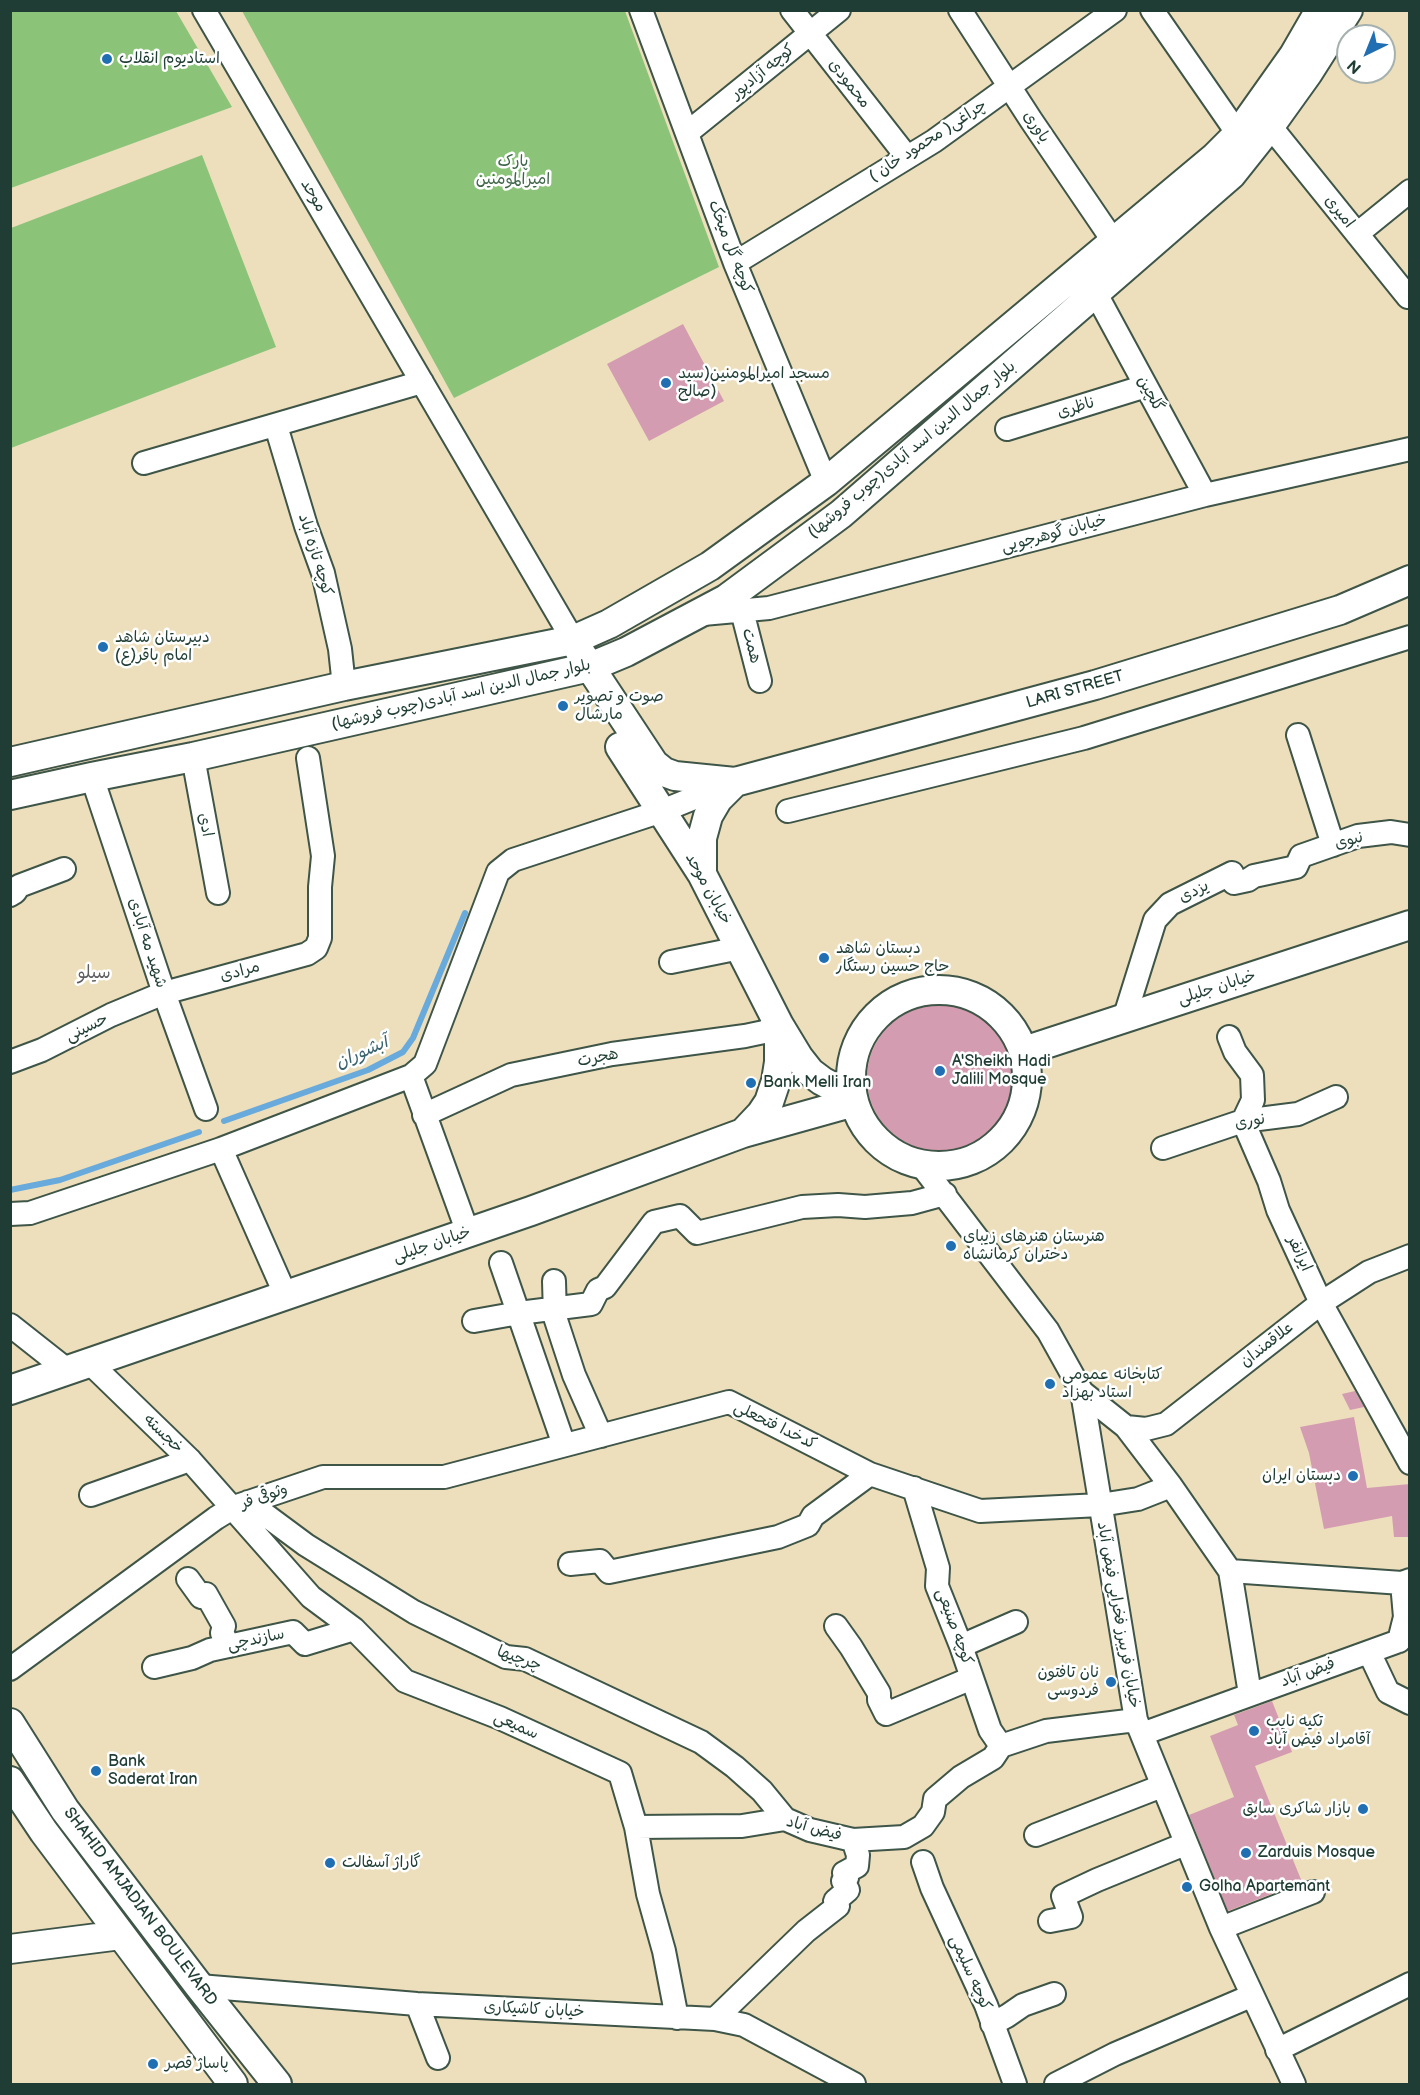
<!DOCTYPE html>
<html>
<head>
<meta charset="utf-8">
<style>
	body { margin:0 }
	#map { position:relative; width:1420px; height:2095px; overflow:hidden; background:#eddfbc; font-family:"Balsamiq Sans",sans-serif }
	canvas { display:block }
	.frame { position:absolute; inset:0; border:12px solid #1f3d34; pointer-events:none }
	.north { position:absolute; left:1336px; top:24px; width:60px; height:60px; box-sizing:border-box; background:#fff; border:2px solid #a5b1ae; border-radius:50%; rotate:223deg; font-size:16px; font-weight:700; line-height:24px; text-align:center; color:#1f3d34 }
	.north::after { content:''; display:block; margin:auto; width:21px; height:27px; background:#1f6fb2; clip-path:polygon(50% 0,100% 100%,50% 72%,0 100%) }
</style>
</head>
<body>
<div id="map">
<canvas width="1420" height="2095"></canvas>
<div class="frame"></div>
<div class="north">N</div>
</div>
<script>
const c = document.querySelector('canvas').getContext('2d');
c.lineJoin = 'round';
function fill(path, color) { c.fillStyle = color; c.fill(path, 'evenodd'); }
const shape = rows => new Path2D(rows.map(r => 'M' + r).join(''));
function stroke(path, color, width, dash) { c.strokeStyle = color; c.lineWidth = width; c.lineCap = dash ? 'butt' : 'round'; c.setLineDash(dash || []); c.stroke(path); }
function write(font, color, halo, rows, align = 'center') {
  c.font = font + ' "Balsamiq Sans","Playpen Sans Arabic",sans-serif'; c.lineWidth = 5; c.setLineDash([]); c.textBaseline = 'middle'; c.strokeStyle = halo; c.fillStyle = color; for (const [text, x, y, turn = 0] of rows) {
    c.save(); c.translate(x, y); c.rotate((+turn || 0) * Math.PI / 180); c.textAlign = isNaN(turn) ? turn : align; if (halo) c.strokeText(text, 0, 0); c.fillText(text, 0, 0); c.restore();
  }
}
fill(shape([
	[10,11,176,11,232,107,11,188],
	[242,11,625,11,719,267,454,398],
	[202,155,276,347,11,448,11,228]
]), '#8bc479');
stroke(shape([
	[224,1121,368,1070,403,1052,413,1038,465,913],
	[10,1190,60,1180,199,1132]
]), '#69aadc', 6);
fill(shape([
	[683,324,724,401,649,441,607,364],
	'867 1078a73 73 0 1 1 146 0a73 73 0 1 1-146 0Z',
	[1355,1391,1364,1407,1350,1410,1342,1394],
	[1354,1417,1367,1488,1410,1484,1410,1537,1394,1537,1392,1516,1324,1529,1309,1453,1300,1427],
	[1272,1701,1292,1752,1255,1766,1302,1882,1228,1911,1189,1815,1234,1797,1210,1736,1238,1725,1234,1715]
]), '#d49cb1');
const minor = shape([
	[204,10,573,640],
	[641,10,735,263,826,482],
	[792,10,907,157],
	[960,10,1031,120,1114,242],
	[1152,10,1238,134],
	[1270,126,1408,297],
	[687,133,839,10],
	[1357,234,1410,191],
	[735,263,934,141,1115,10],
	[1095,292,1205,495],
	[276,426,306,526,323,573,340,649,344,686],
	[1007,429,1146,386],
	[144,463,422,382],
	[742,611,760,681],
	[703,614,769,608,1205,495,1410,449],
	[1298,735,1333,845],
	[193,757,218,893],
	[92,777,164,993,206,1109],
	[788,811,1084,738,1410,637],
	[10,895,15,892,19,886,64,869],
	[671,962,740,948],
	[1124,1019,1155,920,1170,904,1232,873,1234,883,1248,880,1254,876,1296,867,1301,856,1358,836,1391,832,1410,835],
	[1229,1037,1235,1052,1252,1075,1253,1100,1243,1121,1269,1181,1278,1210,1321,1303,1410,1463],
	[10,1062,42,1050,111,1015,164,993,307,954,316,948,320,938,320,887,323,856,308,758],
	[411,1076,468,1233],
	[424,1115,511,1075,612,1054,745,1036,764,1032,779,1025],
	[1163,1148,1243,1121,1298,1114,1336,1097],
	[221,1149,286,1296],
	[922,1166,1048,1331,1082,1392,1136,1720,1221,1928,1294,2084],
	[10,1214,30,1213,221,1149,411,1076,425,1064,498,872,513,860,662,811,731,783],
	[501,1263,564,1445],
	[554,1281,555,1317,574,1375,601,1436],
	[474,1321,519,1313,591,1304,598,1290,605,1287,654,1222,680,1216,697,1233,802,1207,838,1205,865,1207,912,1203,945,1194],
	[10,1325,67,1370],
	[90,1363,190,1460,311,1597,354,1629,405,1681,500,1718,620,1773,636,1827,648,1894,664,1951,677,2018],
	[1082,1392,1126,1427,1171,1486,1230,1571,1402,1583,1410,1580],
	[1126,1427,1146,1429,1166,1424,1321,1303,1369,1272,1410,1256],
	[914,1488,938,1568,937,1586,961,1646,990,1730,1001,1746],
	[91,1495,190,1460],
	[248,1502,306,1545,414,1612,506,1657,525,1659,701,1742,735,1767,762,1791,785,1819],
	[570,1564,600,1561,609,1572,778,1537,808,1525,813,1516,870,1474],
	[1230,1571,1250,1694],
	[188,1579,201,1597,206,1594,224,1626,222,1633,229,1646],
	[836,1626,851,1647,879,1693,879,1700,886,1714,972,1678],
	[1399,1641,1405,1617,1402,1583],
	[961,1646,1016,1622],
	[1369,1652,1388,1692,1410,1703],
	[154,1667,192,1658,210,1650,293,1632,305,1644,354,1629],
	[10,1669,216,1518,234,1507,323,1477,444,1477,729,1402,870,1474,980,1511,1100,1505,1138,1499,1171,1486],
	[1142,1734,1399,1641],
	[636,1827,742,1826,785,1819,810,1830,853,1840,904,1837,923,1826,933,1812,935,1799,961,1777,993,1758,1001,1746,1046,1731,1136,1720],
	[1036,1835,1162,1786],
	[923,1862,932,1888,986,2005,1015,2084],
	[1050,1921,1071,1917,1063,1896,1097,1880,1185,1844],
	[1221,1928,1313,1892],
	[199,1986,417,2004,715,2019,744,2025,854,2084],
	[417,2004,438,2058],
	[715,2019,806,1931,838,1906,835,1901,848,1890,843,1881,847,1878,844,1873,857,1866,858,1855,853,1840],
	[992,2024,1007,2016,1023,2005,1054,1994],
	[1277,2050,1410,1984],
	[1056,2084,1115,2054,1251,1996]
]);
const major = shape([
	[580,652,654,764,664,772,675,776,735,782,1095,685,1340,610,1410,580],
	[620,747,702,874,779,1025,799,1058,810,1072,822,1081,852,1097],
	[10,762,344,686,573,640,609,624,710,566,826,482,1215,157,1238,134,1294,55,1320,10],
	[10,795,92,777,193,757,590,667,626,652,726,599,841,514,1231,175,1270,126,1308,73,1348,10],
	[702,874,702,838,708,816,718,799,735,782],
	'851 1078a88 88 0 1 1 176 0a88 88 0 1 1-176 0Z',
	[1024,1051,1410,925],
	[743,1133,761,1114,769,1102,776,1081,779,1062,779,1025],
	[10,1390,531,1211,743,1133,854,1102],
	[10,1723,65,1810,199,1986,277,2084],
	[10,1781,44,1832,233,2084],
	[10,1949,121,1935]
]);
stroke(minor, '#3e5548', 26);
stroke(major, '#3e5548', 32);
stroke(minor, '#fff', 22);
stroke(major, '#fff', 28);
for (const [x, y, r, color] of [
	[107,59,6,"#1f6fb2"],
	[666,383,6,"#1f6fb2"],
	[103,647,6,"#1f6fb2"],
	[563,706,6,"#1f6fb2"],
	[824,958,6,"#1f6fb2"],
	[940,1071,6,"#1f6fb2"],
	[751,1083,6,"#1f6fb2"],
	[951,1246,6,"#1f6fb2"],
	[1050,1384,6,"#1f6fb2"],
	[1353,1476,6,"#1f6fb2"],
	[1111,1682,6,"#1f6fb2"],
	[1254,1731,6,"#1f6fb2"],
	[96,1771,6,"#1f6fb2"],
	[1363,1809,6,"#1f6fb2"],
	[1246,1853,6,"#1f6fb2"],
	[330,1863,6,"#1f6fb2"],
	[1187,1887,6,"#1f6fb2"],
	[153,2064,6,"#1f6fb2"]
]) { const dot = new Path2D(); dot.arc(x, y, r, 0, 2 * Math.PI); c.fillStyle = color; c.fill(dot); stroke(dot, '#fff', 2); }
write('16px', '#1f3d34', '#fff', [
	["استادیوم انقلاب",119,59],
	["مسجد امیرالمومنین(سید",678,374],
	["صالح)",678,392],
	["دبیرستان شاهد",115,638],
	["امام باقر(ع)",115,656],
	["صوت و تصویر",575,697],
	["مارشال",575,715],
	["دبستان شاهد",836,949],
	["حاج حسین رستگار",836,967],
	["A'Sheikh Hadi",952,1062],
	["Jalili Mosque",952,1080],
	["Bank Melli Iran",763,1083],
	["هنرستان هنرهای زیبای",963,1237],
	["دختران کرمانشاه",963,1255],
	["کتابخانه عمومی",1062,1375],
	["استاد بهزاد",1062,1393],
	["دبستان ایران",1341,1476,"right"],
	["نان تافتون",1099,1673,"right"],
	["فردوسی",1099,1691,"right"],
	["تکیه نایب",1266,1722],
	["آقامراد فیض آباد",1266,1740],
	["Bank",108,1762],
	["Saderat Iran",108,1780],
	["بازار شاکری سابق",1351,1809,"right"],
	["Zarduis Mosque",1258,1853],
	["گاراژ آسفالت",342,1863],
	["Golha Apartemant",1199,1887],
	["پاساژ قصر",165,2064]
], 'left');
write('16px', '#1f3d34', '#fff', [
	["کوچه آزادپور",763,72,-39],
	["محمودی",849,84,52],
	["یاوری",1036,127,56],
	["چراغی( محمود خان )",928,141,-33],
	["موحد",313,196,60],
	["امیری",1339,212,51],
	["کوچه گل میخک",730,247,69],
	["گلچین",1150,394,61],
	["ناظری",1076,408,-17],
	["بلوار جمال الدین اسد آبادی(چوب فروشها)",912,450,-40],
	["خیابان گوهرجویی",1054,534,-15],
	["کوچه تازه آباد",315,555,73],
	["همت",751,646,76],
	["LARI STREET",1075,690,-16],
	["بلوار جمال الدین اسد آبادی(چوب فروشها)",461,695,-13],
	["ادی",205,825,79],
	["نبوی",1349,841,-16],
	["خیابان موحد",708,889,61],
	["یزدی",1194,892,-26],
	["شهید مه آبادی",147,943,72],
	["مرادی",240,972,-15],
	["خیابان جلیلی",1217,988,-18],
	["حسینی",87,1028,-26],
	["هجرت",598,1058,-11],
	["نوری",1250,1122,-11],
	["خیابان جلیلی",432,1245,-19],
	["ایرانفر",1299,1254,65],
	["علاقمندان",1267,1345,-38],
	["کدخدا فتحعلی",775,1426,26],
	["خجسته",163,1434,44],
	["وثوقی فر",264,1497,-19],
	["خیابان فریبرز فخرایی فیض آباد",1118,1615,80],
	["کوچه صنیعی",954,1627,70],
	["سازندچی",256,1640,-12],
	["چرچیها",519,1659,20],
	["فیض آباد",1308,1673,-20],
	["سمیعی",516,1726,24],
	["فیض آباد",814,1829,15],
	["SHAHID AMJADIAN BOULEVARD",140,1907,53],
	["کوچه سلیمی",970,1973,66],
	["خیابان کاشیکاری",534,2010,3]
]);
write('16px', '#3f6649', '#fff', [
	["پارک",513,162],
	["امیرالمومنین",513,180]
]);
write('18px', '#5e5e60', '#fff', [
	["سیلو",94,973]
]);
write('italic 18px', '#39636f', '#fff', [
	["آبشوران",362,1053,-24]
]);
</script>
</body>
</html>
